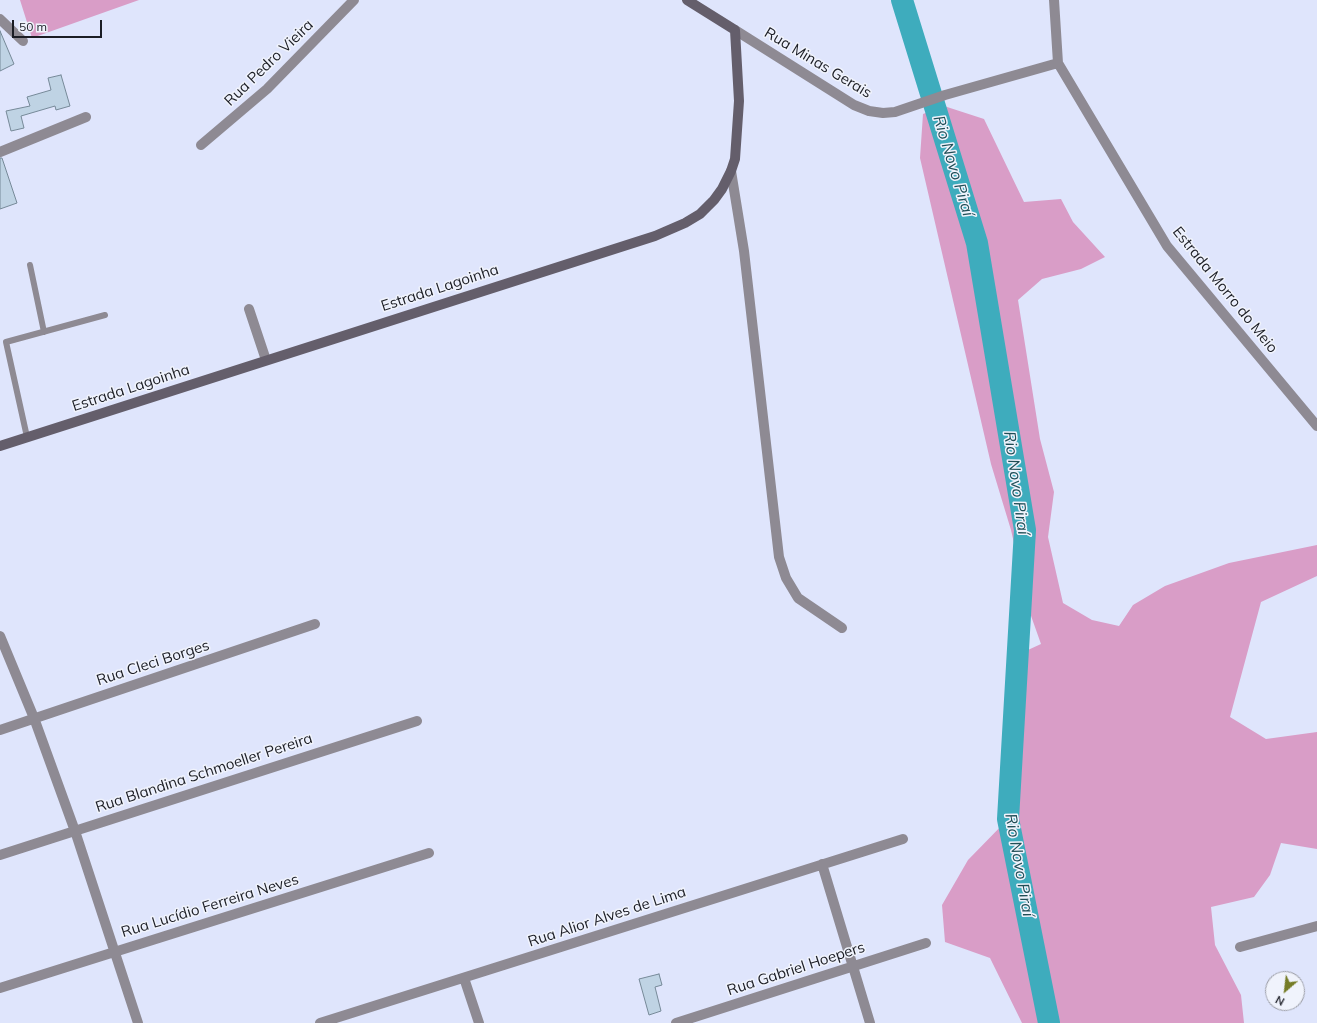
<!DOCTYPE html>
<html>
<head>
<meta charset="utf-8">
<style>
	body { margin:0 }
	#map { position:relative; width:1317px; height:1023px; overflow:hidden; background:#dfe5fc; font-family:Mulish,sans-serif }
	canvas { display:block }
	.north { position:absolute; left:1265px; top:971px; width:40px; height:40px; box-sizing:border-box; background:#f0f3fc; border:1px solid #9b9da6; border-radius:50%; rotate:208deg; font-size:11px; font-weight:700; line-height:16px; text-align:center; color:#1b1d25 }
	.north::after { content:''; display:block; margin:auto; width:14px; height:18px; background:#757c27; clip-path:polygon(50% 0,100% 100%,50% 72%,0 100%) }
	.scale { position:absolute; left:12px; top:20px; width:90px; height:18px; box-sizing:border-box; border:2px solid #1b1d25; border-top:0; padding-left:5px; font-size:12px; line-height:14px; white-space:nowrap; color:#1b1d25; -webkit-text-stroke:3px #f0f3fc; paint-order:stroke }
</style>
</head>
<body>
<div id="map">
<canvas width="1317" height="1023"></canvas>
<div class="north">N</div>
<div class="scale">50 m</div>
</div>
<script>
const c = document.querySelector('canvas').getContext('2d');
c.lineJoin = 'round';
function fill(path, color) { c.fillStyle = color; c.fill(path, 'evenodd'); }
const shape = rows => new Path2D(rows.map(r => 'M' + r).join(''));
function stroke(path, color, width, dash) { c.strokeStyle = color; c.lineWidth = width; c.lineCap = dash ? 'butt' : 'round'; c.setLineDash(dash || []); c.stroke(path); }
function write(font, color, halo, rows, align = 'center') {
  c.font = font + ' Mulish,sans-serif'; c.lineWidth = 3; c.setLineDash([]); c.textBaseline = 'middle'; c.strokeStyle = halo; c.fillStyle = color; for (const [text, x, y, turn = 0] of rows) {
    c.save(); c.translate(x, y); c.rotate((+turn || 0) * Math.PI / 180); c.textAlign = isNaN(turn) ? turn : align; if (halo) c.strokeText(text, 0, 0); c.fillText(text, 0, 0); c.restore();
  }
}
fill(shape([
	[20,0,139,0,32,38],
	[944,106,984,119,1024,202,1061,199,1073,222,1105,257,1081,269,1042,279,1018,300,1040,439,1054,492,1048,537,1063,603,1092,620,1119,626,1133,605,1165,586,1229,563,1317,545,1317,576,1261,602,1230,717,1266,739,1317,732,1317,849,1281,843,1270,875,1254,897,1211,907,1215,945,1241,995,1244,1023,1022,1023,990,958,945,942,942,905,968,860,1008,819,1017,655,1041,644,1030,613,1011,530,991,464,920,158,923,114]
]), '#d99dc7');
stroke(shape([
	[902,0,977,243,1025,530,1008,819,1049,1023]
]), '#3eacbd', 22);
const building = shape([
	[0,31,14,64,0,71,0,31],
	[61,75,70,106,56,110,55,106,21,116,24,128,11,131,6,111,30,106,27,97,51,90,48,78,61,75],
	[0,158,2,158,17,203,0,209,0,158],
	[659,974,662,985,655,987,661,1011,649,1015,639,979,659,974]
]);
fill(building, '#bfd3e4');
stroke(building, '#768998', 1);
stroke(shape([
	[30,265,44,332],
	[27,437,6,342,105,315]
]), '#8e8a93', 6);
stroke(shape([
	[1054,0,1058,63,1167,246,1317,426],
	[0,19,23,41],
	[735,30,854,105,869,111,883,113,895,112,945,95,1058,63],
	[201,145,267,89,354,0],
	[0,152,86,117],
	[731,171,744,251,779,557,786,578,798,598,842,628],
	[249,309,266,360],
	[0,636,34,718,75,831,138,1023],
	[0,730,315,624],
	[0,855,417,721],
	[822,864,870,1023],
	[1240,947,1317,926],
	[464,978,479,1023],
	[0,988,429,853],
	[320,1023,903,839],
	[676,1023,926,943]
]), '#8e8a93', 10);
stroke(shape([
	[0,446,655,236,685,223,700,214,714,200,722,189,731,171,735,159,739,101,735,30,687,0]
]), '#645e6b', 10);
write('15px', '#1b1d25', '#f0f3fc', [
	["Rua Pedro Vieira",269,63,-44],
	["Rua Minas Gerais",818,63,31],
	["Estrada Lagoinha",440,288,-18],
	["Estrada Morro do Meio",1225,290,51],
	["Estrada Lagoinha",131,388,-18],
	["Rua Cleci Borges",153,663,-18],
	["Rua Blandina Schmoeller Pereira",204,773,-18],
	["Rua Lucídio Ferreira Neves",210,906,-17],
	["Rua Alior Alves de Lima",607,917,-18],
	["Rua Gabriel Hoepers",796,969,-18]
]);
write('italic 16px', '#1f4e56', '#f0f3fc', [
	["Rio Novo Piraí",953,166,73],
	["Rio Novo Piraí",1016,483,82],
	["Rio Novo Piraí",1019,865,80]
]);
</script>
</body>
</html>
